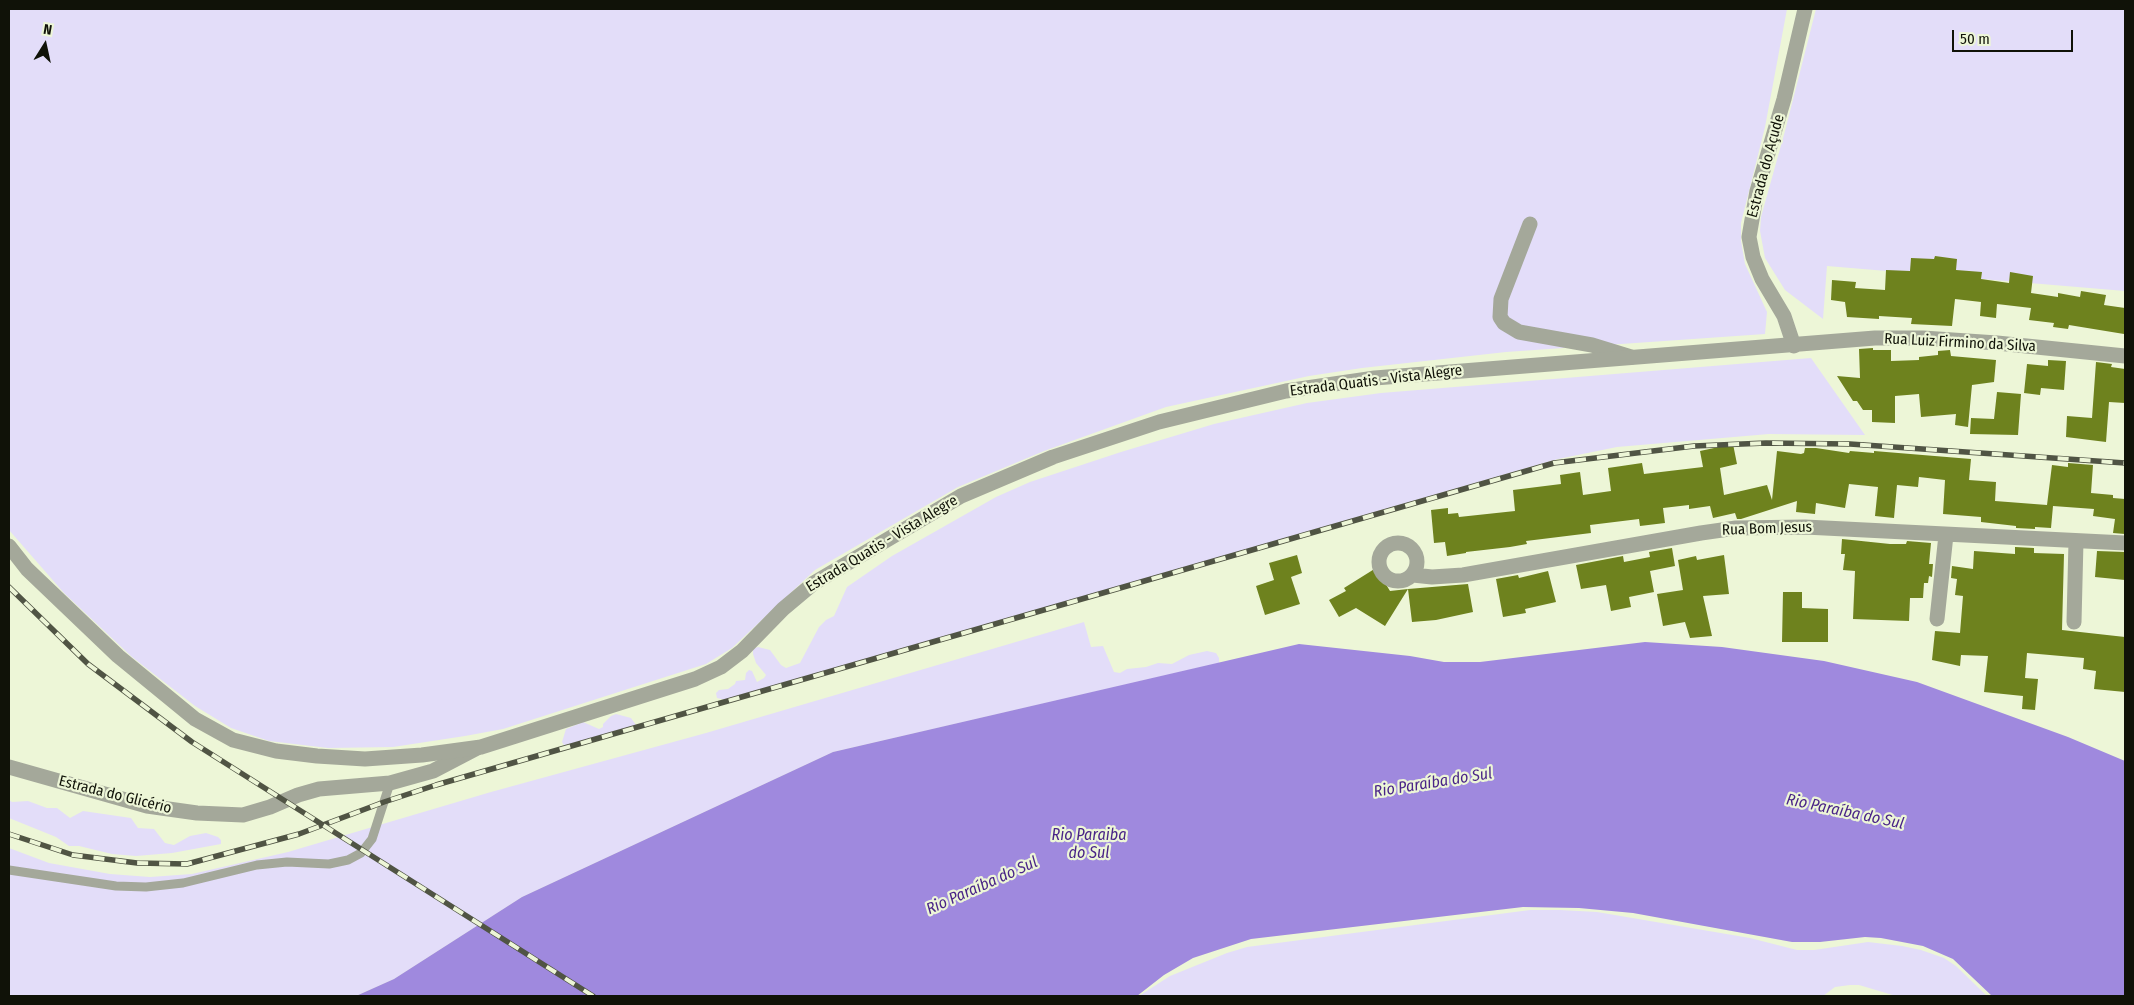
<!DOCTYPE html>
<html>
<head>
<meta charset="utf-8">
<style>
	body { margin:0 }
	#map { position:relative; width:2134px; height:1005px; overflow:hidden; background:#edf6d7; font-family:"Fira Sans Condensed",sans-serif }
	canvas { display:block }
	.frame { position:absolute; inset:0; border:10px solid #101208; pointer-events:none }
	.north { position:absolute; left:20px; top:20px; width:50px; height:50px; -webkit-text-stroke:4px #edf6d7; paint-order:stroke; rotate:10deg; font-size:14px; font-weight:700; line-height:20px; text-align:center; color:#101208 }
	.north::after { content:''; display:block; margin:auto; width:18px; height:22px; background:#101208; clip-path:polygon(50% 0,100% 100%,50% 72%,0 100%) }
	.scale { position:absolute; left:1952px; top:30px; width:121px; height:22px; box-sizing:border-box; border:2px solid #101208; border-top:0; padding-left:6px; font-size:15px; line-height:18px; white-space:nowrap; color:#101208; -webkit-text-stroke:4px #edf6d7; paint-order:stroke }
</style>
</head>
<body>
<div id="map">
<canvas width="2134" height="1005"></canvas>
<div class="frame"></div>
<div class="north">N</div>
<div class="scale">50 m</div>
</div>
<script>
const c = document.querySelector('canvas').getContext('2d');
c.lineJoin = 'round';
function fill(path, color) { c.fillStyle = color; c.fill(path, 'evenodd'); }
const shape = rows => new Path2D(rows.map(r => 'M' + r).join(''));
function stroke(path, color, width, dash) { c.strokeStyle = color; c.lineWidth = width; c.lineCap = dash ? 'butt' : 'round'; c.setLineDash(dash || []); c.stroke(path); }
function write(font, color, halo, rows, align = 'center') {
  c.font = font + ' "Fira Sans Condensed",sans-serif'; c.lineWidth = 4.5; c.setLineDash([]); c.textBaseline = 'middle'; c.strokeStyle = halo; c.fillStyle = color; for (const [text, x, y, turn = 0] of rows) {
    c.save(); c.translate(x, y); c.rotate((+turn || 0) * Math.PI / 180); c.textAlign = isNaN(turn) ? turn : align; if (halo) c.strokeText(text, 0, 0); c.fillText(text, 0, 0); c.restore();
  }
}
fill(shape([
	[9,9,1787,9,1765,127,1741,223,1741,241,1745,264,1767,312,1765,334,1506,352,1362,368,1309,376,1166,407,1044,451,958,487,815,570,732,648,706,664,503,729,465,736,393,747,328,748,269,741,231,728,195,706,132,657,64,593,9,530],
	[1816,9,2125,9,2125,291,1827,266,1823,319,1785,290,1765,258,1760,231,1761,217,1785,131],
	[1811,358,1865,435,1769,434,1617,447,1558,459,725,700,717,698,716,693,719,690,728,689,735,684,736,681,745,680,746,673,749,670,752,671,757,682,764,678,766,675,756,663,753,654,753,649,758,647,770,650,781,665,786,668,800,663,819,627,826,620,834,616,847,587,892,556,996,497,1030,482,1121,452,1214,424,1307,403,1381,393],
	[1084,622,1091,647,1103,646,1114,672,1120,673,1127,669,1146,667,1158,663,1172,664,1189,655,1207,651,1216,653,1219,658,1219,663,833,752,522,897,394,979,356,996,9,996,9,848,49,863,110,874,150,877,192,874,288,852,491,792,706,733],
	[616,714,631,718,636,725,571,744,564,745,562,742,566,729,583,722,599,729,603,727,603,724,611,716],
	[9,800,12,802,28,801,47,808,57,808,70,818,83,811,131,818,138,828,154,829,165,843,174,845,190,836,206,833,218,837,221,840,221,844,172,853,136,856,112,854,79,846,69,846,56,837,9,818],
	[1530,910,1560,910,1597,912,1750,938,1797,950,1814,950,1868,942,1902,946,1921,950,1944,958,1956,966,1987,996,1896,996,1859,985,1850,985,1835,987,1823,996,1139,996,1170,976,1227,953,1247,947]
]), '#e3ddf9');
fill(shape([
	[1645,642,1722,647,1824,661,1917,682,2068,737,2125,761,2125,996,1992,996,1953,959,1923,946,1881,938,1865,937,1820,942,1792,942,1633,913,1579,908,1523,907,1251,939,1193,958,1164,975,1137,996,356,996,394,979,522,897,833,752,1299,644,1410,656,1444,662,1480,662]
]), '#9f89de');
fill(shape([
	[1935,256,1957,259,1956,270,1982,272,1981,279,2009,283,2010,272,2033,276,2031,293,2058,297,2058,293,2080,297,2081,291,2106,295,2104,305,2125,308,2124,334,2069,325,2068,329,2053,327,2054,323,2029,320,2031,308,1997,304,1996,318,1980,316,1981,302,1955,299,1952,326,1911,324,1912,318,1879,316,1879,319,1847,317,1845,302,1831,300,1832,280,1856,282,1855,288,1885,290,1886,270,1910,271,1911,258,1934,259],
	[1873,348,1873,350,1891,350,1891,361,1919,360,1919,357,1938,355,1938,351,1950,350,1951,356,1996,360,1994,382,1972,385,1968,427,1955,425,1956,414,1921,417,1919,394,1895,396,1895,423,1872,422,1872,410,1863,410,1857,401,1853,401,1837,376,1860,378,1859,349],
	[2048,360,2066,361,2064,390,2041,388,2040,395,2024,393,2027,364,2048,366],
	[2096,362,2112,364,2111,367,2125,369,2125,403,2109,402,2106,442,2066,437,2067,416,2092,418],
	[1997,392,2021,394,2018,435,1970,434,1971,418,1994,419],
	[1733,444,1737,464,1720,468,1724,495,1767,485,1772,500,1777,451,1801,454,1804,453,1805,448,1816,448,1849,453,1850,451,1874,453,1874,451,1971,459,1969,480,1996,482,1995,501,2047,505,2052,465,2068,467,2068,463,2093,465,2091,493,2113,495,2113,498,2125,499,2125,534,2113,533,2115,519,2093,516,2094,509,2053,506,2051,528,2035,527,2035,529,2016,528,2016,526,1981,522,1981,517,1943,514,1945,480,1919,477,1918,487,1897,485,1894,518,1875,516,1878,487,1849,484,1845,508,1816,503,1815,514,1796,512,1797,501,1741,519,1737,519,1735,513,1713,518,1710,506,1689,509,1689,505,1663,508,1665,523,1640,526,1639,519,1590,525,1591,533,1526,541,1527,544,1510,547,1466,552,1466,553,1447,556,1445,542,1434,543,1431,510,1448,508,1448,514,1458,513,1459,517,1515,511,1513,490,1561,484,1560,475,1580,472,1583,495,1611,491,1608,468,1642,463,1644,474,1703,467,1700,451],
	[1842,539,1890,544,1906,544,1907,541,1931,543,1929,564,1933,564,1932,577,1929,576,1928,583,1924,583,1923,598,1910,598,1909,621,1853,619,1855,571,1843,570,1845,554,1841,554],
	[2015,547,2034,548,2034,553,2064,554,2062,630,2125,637,2125,692,2094,689,2096,671,2083,669,2084,658,2027,653,2025,678,2038,679,2035,710,2022,709,2023,696,1984,692,1988,656,1961,655,1960,666,1932,660,1935,631,1960,633,1963,596,1955,595,1957,579,1951,578,1952,566,1973,569,1974,551,2015,554],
	[1672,548,1675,566,1650,571,1654,592,1629,597,1631,607,1611,611,1606,585,1581,589,1576,565,1623,556,1624,562,1650,557,1649,552],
	[2097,551,2125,552,2125,580,2095,577],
	[1297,555,1302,573,1291,577,1300,604,1265,615,1256,586,1274,580,1269,563],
	[1724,555,1729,594,1703,596,1712,636,1690,638,1685,622,1663,626,1657,594,1683,590,1678,560,1696,556,1697,560],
	[1376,568,1390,591,1408,589,1385,626,1356,608,1339,617,1329,600,1346,591,1344,588],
	[1548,571,1556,602,1525,609,1526,613,1503,617,1496,579,1518,575,1519,578],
	[1468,584,1473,612,1436,620,1412,622,1408,589],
	[1783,592,1802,592,1802,608,1828,609,1828,642,1782,642]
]), '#6e821e');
stroke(shape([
	[9,870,116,886,146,887,183,883,257,865,287,862,329,864,348,860,361,853,372,839,390,783]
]), '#a4a89a', 9);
stroke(shape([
	[1530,224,1501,299,1500,317,1504,323,1519,332,1592,345,1631,357],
	[1794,346,1784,316,1762,279,1753,257,1749,237,1757,191,1784,99,1805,9],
	'1379 562a19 19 0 1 1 38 0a19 19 0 1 1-38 0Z',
	[1413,575,1432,577,1463,575,1701,533,1736,528,1805,527,2125,543],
	[1937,619,1946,535],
	[2074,622,2076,541],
	[9,767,147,806,197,813,243,815,270,807,298,795,319,789,390,783,433,771,477,748]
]), '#a4a89a', 15);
stroke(shape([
	[9,546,27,569,118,656,195,719,233,740,276,751,317,756,365,759,422,755,481,747,695,679,721,667,742,651,783,609,814,583,961,496,1053,457,1159,422,1286,391,1375,378,1875,338,1923,338,1997,343,2125,356]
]), '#a4a89a', 15);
const rail = shape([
	[9,587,88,664,192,742,593,996],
	[9,834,73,855,137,863,187,864,299,834,384,802,436,785,1554,463,1694,446,1766,443,1850,444,2125,463]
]);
stroke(rail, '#505444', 5.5);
stroke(rail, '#edf6d7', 4, [11]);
write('15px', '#101208', '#edf6d7', [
	["Estrada do Açude",1766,166,-75],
	["Rua Luiz Firmino da Silva",1960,343,3],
	["Estrada Quatis - Vista Alegre",1376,381,-7],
	["Rua Bom Jesus",1767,529,-2],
	["Estrada Quatis - Vista Alegre",882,544,-31],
	["Estrada do Glicério",115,795,14]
]);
write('italic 16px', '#492487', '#edf6d7', [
	["Rio Paraíba do Sul",1433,783,-9],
	["Rio Paraíba do Sul",1845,812,12],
	["Rio Paraiba",1089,836],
	["do Sul",1089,854],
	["Rio Paraíba do Sul",982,886,-24]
]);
</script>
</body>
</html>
